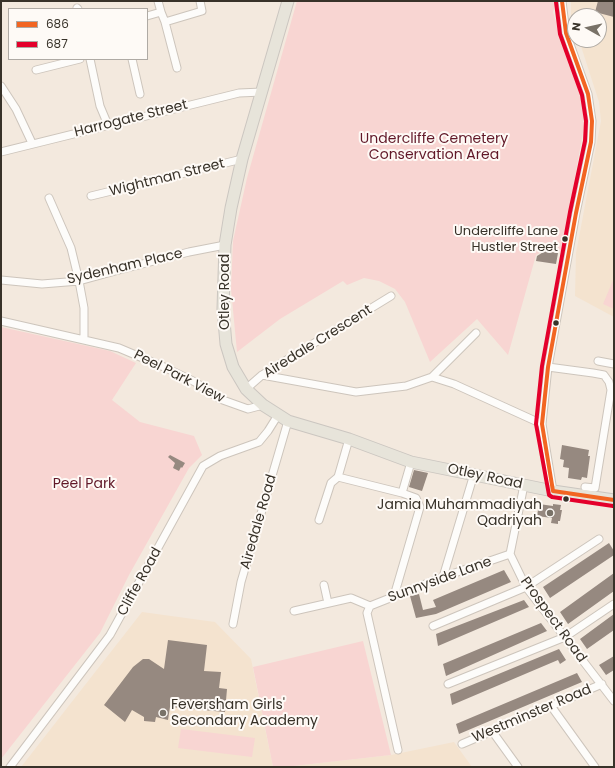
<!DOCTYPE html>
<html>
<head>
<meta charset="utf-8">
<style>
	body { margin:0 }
	#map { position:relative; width:615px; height:768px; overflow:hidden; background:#f3e9de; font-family:Poppins,sans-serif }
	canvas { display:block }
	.frame { position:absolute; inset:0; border:2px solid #383229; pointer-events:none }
	.legend { position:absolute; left:8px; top:8px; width:140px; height:52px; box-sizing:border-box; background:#fefaf6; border:1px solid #afaaa4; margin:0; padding:5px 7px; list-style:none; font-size:12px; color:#383229 }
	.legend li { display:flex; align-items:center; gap:8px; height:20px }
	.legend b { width:20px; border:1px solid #afaaa4 }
	.north { position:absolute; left:567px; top:8px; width:40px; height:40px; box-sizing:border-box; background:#fefaf6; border:1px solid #afaaa4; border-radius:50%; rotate:278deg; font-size:11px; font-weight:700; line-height:16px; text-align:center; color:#383229 }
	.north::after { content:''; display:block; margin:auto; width:14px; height:18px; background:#797268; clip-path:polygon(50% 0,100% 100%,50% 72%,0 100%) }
</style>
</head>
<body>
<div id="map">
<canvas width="615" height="768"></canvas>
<div class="frame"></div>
<ul class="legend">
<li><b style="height:5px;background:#f26522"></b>686</li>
<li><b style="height:5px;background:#e4002b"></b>687</li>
</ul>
<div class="north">N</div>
</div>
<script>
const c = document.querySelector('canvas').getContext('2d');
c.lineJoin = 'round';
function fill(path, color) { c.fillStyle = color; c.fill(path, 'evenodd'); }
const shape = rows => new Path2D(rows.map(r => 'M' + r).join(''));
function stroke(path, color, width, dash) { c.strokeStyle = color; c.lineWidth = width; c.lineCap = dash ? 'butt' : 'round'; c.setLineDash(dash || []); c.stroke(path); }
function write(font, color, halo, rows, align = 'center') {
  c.font = font + ' Poppins,sans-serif'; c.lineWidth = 4; c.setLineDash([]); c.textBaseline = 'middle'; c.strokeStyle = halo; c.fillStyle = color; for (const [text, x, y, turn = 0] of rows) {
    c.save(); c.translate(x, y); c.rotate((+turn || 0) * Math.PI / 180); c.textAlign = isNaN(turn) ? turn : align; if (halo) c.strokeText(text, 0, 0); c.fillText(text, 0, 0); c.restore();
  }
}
fill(shape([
	[571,1,614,1,614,317,575,296,576,253,601,121,599,102,579,40,599,40,599,16,575,16,575,27,571,15],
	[142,612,215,622,251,659,273,767,21,767],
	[454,742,472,767,285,767,391,755]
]), '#f4e3cf');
fill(shape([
	[297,1,556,1,553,12,558,29,582,101,584,126,562,252,545,250,536,255,508,355,477,319,430,362,405,302,395,289,379,281,364,278,347,285,343,281,280,319,237,352,231,289,233,241,247,178],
	[614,278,614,309,603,304],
	[1,327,110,351,136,363,112,400,140,422,194,436,202,455,189,468,129,575,100,633,1,759],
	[363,641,391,755,285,767,273,767,253,667],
	[181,729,255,738,252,757,178,748]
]), '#f8d5d2');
fill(shape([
	[598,1,614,1,614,17,595,12],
	[545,251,558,253,556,264,536,261,537,256],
	[562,445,589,450,588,456,590,456,587,478,582,477,581,480,568,478,569,468,563,467,564,460,560,459],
	[170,455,185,463,182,468,181,467,179,471,173,468,175,463,168,457],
	[414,470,428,473,422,491,409,487],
	[539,504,553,506,553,504,561,505,560,510,562,510,560,521,558,521,558,524,551,523,552,518,537,516],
	[609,543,614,551,614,555,550,598,543,587],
	[504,570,511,582,436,614,416,618,410,596,419,594,423,610,436,607,433,600],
	[614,573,614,591,568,624,560,612],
	[524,600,529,607,438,646,436,634],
	[614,614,614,630,587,649,580,639],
	[541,623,547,631,446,676,443,664],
	[168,640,207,645,204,671,221,672,219,688,227,689,225,712,170,707,168,720,156,717,155,722,144,721,144,717,132,710,125,722,104,705,133,667,143,659,149,659,164,669],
	[559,649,566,660,560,664,558,660,452,705,450,694],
	[614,656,614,670,606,675,599,665],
	[577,673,582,682,459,734,456,724]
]), '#968980');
const minor = shape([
	[77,8,78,9],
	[161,12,165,22,177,68],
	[147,16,161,12,158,1],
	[165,22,202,11,200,1],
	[90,59,100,106,108,125],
	[132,59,140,94],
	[36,70,80,59],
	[1,86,16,109,32,143],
	[1,152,239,93,262,92],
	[91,196,242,159],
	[49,198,71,248,79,281,84,308,84,339],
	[1,280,42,284,79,281,119,270,189,252,225,245],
	[1,321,119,348,164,367,195,382,220,399,248,409,263,405],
	[598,361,614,364],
	[548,367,593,373,604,375,609,382,611,390,595,488,585,487],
	[262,375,356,392,406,386,432,377,476,333],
	[432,377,454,384,542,424],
	[246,389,262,375,391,296],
	[338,477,402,493,416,498,420,507,394,596],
	[524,485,510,554,526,587,614,701],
	[553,491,542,424,548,367,576,213,591,142,592,121,588,94,566,33,562,1],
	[402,493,411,462],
	[319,520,331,483,338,477,349,439],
	[443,577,474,474],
	[324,585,328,603],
	[370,606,443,577,510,554],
	[370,606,367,613,398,750],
	[294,611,351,598,370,606],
	[233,624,241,582,288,421],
	[433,626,526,587,599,539],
	[448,684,565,637,614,604],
	[551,706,595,767],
	[492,731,518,767],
	[462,744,602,684],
	[10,767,110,635,203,466,220,456,259,442,268,431,278,415]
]);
const primary = shape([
	[288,1,242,159,231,208,225,245,223,309,226,344,233,367,246,389,263,405,288,421,349,439,411,462,553,491,614,500]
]);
stroke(minor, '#cdc5bc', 9);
stroke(primary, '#cbc6c0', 13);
stroke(minor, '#fdfcfa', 7);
stroke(primary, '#e7e4da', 11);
stroke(shape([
	[562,1,566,33,588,94,592,121,591,142,576,213,548,367,542,424,553,491,614,500]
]), '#f26522', 4);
stroke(shape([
	[556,2,560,34,582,95,586,121,585,141,570,212,542,366,536,424,549,495,552,497,613,506]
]), '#e4002b', 4);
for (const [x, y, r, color] of [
	[565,239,3.5,"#383229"],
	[556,323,3.5,"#383229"],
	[566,499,3.5,"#383229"],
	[550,513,4,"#797268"],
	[163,713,4,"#797268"]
]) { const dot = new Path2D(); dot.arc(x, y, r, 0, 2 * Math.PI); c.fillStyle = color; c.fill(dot); stroke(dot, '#fefaf6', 1.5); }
write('13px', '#383229', '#fefaf6', [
	["Undercliffe Lane",558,232],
	["Hustler Street",558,248]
], 'right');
write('14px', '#383229', '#fefaf6', [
	["Harrogate Street",131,119,-14],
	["Wightman Street",167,178,-14],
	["Sydenham Place",125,267,-13],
	["Otley Road",225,292,-90],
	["Airedale Crescent",318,342,-32],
	["Peel Park View",179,377,27],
	["Otley Road",485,477,12],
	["Airedale Road",259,522,-74],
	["Sunnyside Lane",440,580,-20],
	["Cliffe Road",140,582,-61],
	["Prospect Road",553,620,54],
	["Westminster Road",532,714,-23]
]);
write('14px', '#611828', '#fefaf6', [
	["Undercliffe Cemetery",434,139],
	["Conservation Area",434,155],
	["Peel Park",84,484]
]);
write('14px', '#383229', '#fefaf6', [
	["Jamia Muhammadiyah",542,505],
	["Qadriyah",542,521],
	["Feversham Girls'",171,705,"left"],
	["Secondary Academy",171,721,"left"]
], 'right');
</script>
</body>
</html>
